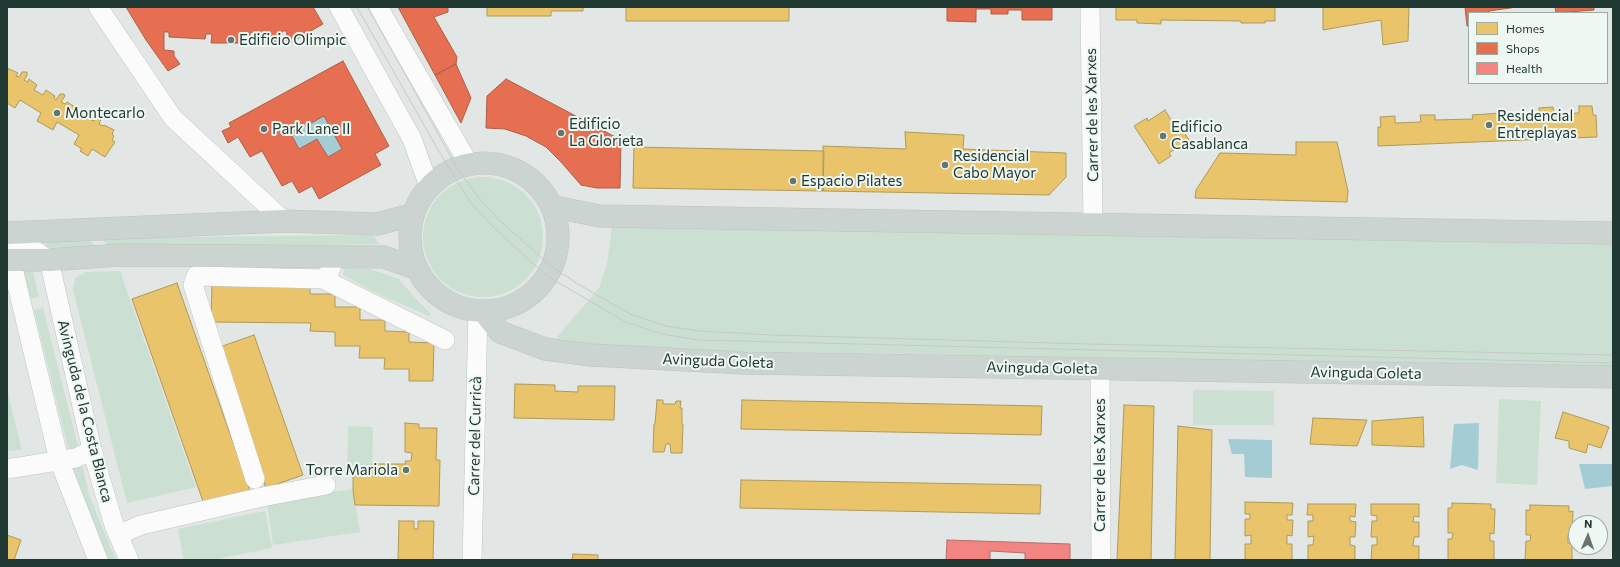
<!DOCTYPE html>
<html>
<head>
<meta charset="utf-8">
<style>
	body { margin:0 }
	#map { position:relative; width:1620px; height:567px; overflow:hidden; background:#e2e7e5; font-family:Commissioner,sans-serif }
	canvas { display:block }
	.frame { position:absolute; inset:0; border:8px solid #213933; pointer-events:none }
	.legend { position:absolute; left:1468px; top:12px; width:140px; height:72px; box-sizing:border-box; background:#eff7f3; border:1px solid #9daba6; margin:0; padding:5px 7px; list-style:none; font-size:12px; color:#213933 }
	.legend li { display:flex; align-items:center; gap:8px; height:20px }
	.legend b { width:20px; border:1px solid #9daba6 }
	.north { position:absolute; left:1568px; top:515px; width:40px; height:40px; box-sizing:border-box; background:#eff7f3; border:1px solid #9daba6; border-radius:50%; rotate:2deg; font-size:11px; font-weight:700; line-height:16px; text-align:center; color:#213933 }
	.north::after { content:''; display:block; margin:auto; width:14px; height:18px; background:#657671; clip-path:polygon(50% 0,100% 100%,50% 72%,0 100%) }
</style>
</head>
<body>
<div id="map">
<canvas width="1620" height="567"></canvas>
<div class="frame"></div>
<ul class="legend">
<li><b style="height:11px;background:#e9c46a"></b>Homes</li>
<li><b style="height:11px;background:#e76f51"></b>Shops</li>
<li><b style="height:11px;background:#f28482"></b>Health</li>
</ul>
<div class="north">N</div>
</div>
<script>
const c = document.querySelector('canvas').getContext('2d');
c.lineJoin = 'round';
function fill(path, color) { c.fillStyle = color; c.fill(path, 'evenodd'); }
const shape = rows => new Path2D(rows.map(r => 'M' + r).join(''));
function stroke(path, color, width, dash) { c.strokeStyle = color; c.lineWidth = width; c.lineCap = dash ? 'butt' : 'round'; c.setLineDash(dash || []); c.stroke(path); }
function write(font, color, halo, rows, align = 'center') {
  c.font = font + ' Commissioner,sans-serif'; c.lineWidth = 4; c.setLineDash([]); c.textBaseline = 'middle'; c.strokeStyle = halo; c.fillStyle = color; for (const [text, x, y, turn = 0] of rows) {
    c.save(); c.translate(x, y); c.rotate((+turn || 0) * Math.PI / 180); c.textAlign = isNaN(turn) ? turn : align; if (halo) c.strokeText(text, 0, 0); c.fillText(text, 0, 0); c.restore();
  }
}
fill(shape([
	'423 237a60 60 0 1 1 120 0a60 60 0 1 1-120 0Z',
	[636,225,1613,240,1613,366,614,349,556,338,599,288,607,264,612,227],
	[373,235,379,244,111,248,100,238],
	[88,238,96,247,48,249,45,246,48,240],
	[21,268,32,268,39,297,30,299],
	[344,268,370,269,399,279,414,297,431,314,429,316,380,295,343,275],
	[120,271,196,487,127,503,73,290,75,278,87,272],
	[43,308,79,450,70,456,34,310],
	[7,389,22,450,7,451],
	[1193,390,1274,391,1274,425,1193,425],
	[1499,399,1541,401,1537,485,1496,483],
	[348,426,373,427,372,476,347,476],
	[82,464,89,495,116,560,106,560,80,497,72,467],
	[353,489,360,532,273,545,267,502],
	[265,511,272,548,212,560,184,560,178,529]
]), '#cbe0d2');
fill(shape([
	[324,116,342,149,328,157,317,139,299,149,291,134],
	[1479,423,1478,470,1462,465,1450,469,1454,424],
	[1228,439,1272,440,1272,478,1245,477,1244,454,1232,454],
	[1579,464,1613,464,1613,486,1585,489]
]), '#a3ccd5');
const homes = shape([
	[487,7,583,7,583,11,551,11,551,16,487,16,487,7],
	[626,7,789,7,789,21,626,21,626,7],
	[1116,7,1275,7,1275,21,1265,21,1265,23,1241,23,1241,21,1161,20,1161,24,1137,23,1137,20,1116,20,1116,7],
	[1323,7,1409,7,1408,41,1383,45,1381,20,1323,30,1323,7],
	[7,68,18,73,16,76,19,77,22,72,27,72,27,76,24,80,28,82,29,79,37,85,34,90,43,95,46,90,55,96,54,98,56,100,60,94,64,94,65,96,61,102,65,104,67,102,75,107,72,112,80,118,84,112,92,117,91,120,94,121,99,116,102,117,99,124,103,126,104,125,114,130,112,134,114,136,112,140,115,142,105,157,92,149,88,156,80,151,82,149,74,144,79,135,57,122,53,130,37,121,41,113,20,100,15,108,7,103,7,68],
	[1579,106,1592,106,1593,115,1596,115,1597,137,1378,146,1378,127,1381,127,1380,117,1395,116,1395,123,1421,122,1420,115,1435,115,1435,120,1473,119,1472,115,1501,113,1501,116,1539,115,1539,108,1553,107,1554,114,1579,113,1579,106],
	[1165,110,1173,123,1171,124,1175,131,1181,127,1189,140,1169,153,1171,156,1159,164,1134,126,1147,118,1148,121,1165,110],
	[905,132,964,135,963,149,1066,153,1066,177,1049,195,823,191,823,146,906,149,905,132],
	[1296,142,1337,142,1348,191,1347,202,1195,198,1196,190,1220,153,1296,155,1296,142],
	[634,147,824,151,823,191,633,188,634,147],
	[177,283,250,491,205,507,132,299,177,283],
	[212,284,310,286,310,294,335,294,335,307,360,307,360,320,385,320,385,331,409,332,409,342,434,343,433,381,409,381,409,369,384,369,385,358,359,358,360,346,335,346,335,332,310,331,311,323,211,322,212,284],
	[254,335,303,475,266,488,217,348,254,335],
	[515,384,555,385,555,391,578,392,578,386,615,386,614,420,514,418,515,384],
	[657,400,663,400,663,404,675,404,676,401,681,401,680,408,682,408,682,424,683,424,682,453,671,453,670,444,666,444,664,452,653,452,654,424,655,424,657,400],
	[742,400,1042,406,1041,435,741,429,742,400],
	[1124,405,1154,406,1151,560,1117,560,1124,405],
	[1563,412,1609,427,1601,448,1588,444,1586,453,1569,448,1569,441,1555,438,1563,412],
	[1423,417,1424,447,1372,445,1372,421,1423,417],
	[1313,418,1367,420,1357,446,1310,444,1313,418],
	[405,423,419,424,419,428,437,428,436,460,440,460,439,506,355,505,353,490,353,476,372,476,372,464,406,464,405,461,411,461,412,453,405,452,405,423],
	[1178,426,1212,430,1210,560,1175,560,1178,426],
	[741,480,1041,485,1040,514,740,508,741,480],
	[1245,502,1293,503,1292,515,1287,515,1287,520,1293,520,1292,536,1287,535,1287,544,1292,544,1292,560,1245,560,1245,544,1251,544,1251,535,1245,536,1245,519,1250,519,1250,514,1245,514,1245,502],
	[1452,503,1491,504,1491,509,1495,509,1494,534,1490,533,1490,541,1494,541,1494,560,1448,560,1448,539,1452,539,1453,533,1448,533,1448,508,1452,508,1452,503],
	[1308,504,1356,504,1355,517,1350,516,1350,521,1356,522,1355,537,1350,537,1350,545,1355,546,1355,560,1308,560,1308,545,1313,545,1314,536,1308,537,1308,521,1313,521,1313,515,1307,515,1308,504],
	[1371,504,1419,504,1419,517,1414,516,1413,522,1419,522,1419,537,1414,537,1413,546,1419,546,1419,560,1371,560,1372,545,1377,545,1377,537,1371,537,1372,521,1377,521,1377,516,1371,515,1371,504],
	[1530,505,1569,506,1569,512,1573,511,1572,536,1568,535,1568,543,1572,543,1572,560,1525,560,1526,541,1530,541,1531,535,1526,535,1526,510,1530,510,1530,505],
	[399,521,414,521,414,529,418,529,418,521,434,521,433,560,398,560,399,521],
	[7,535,21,540,14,560,7,560,7,535],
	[573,554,598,555,598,560,572,560,573,554]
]);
fill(homes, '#e9c46a');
stroke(homes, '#ad9a5a', 1);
const shops = shape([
	[126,7,313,7,323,24,290,43,286,42,287,31,282,31,281,43,255,44,255,33,250,32,250,43,211,43,212,34,206,34,205,39,169,37,169,32,164,32,164,50,174,51,174,56,180,64,168,71,146,40,126,7],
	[398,7,448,7,448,12,434,17,457,57,456,64,435,75,398,7],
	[947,7,1052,7,1052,20,1022,20,1022,10,1008,10,1008,14,991,14,991,9,976,9,976,22,947,21,947,7],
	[1465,7,1517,7,1489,11,1489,13,1469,13,1469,26,1467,26,1465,7],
	[1555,7,1594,7,1594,10,1556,13,1555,7],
	[343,61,389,146,375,154,381,165,319,199,312,186,299,193,292,181,282,186,262,151,250,157,238,137,228,143,222,131,231,127,229,123,343,61],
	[324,116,342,149,328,157,317,139,299,149,291,134,324,116],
	[456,64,471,98,461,123,435,75,456,64],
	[506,79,621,140,620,188,597,188,581,185,561,162,546,147,526,136,505,129,486,128,487,96,506,79]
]);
fill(shops, '#e76f51');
stroke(shops, '#ac5f48', 1);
const health = shape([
	[947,540,1070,544,1070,560,1025,560,1025,553,990,551,990,560,946,560,947,540]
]);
fill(health, '#f28482');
stroke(health, '#b36e6a', 1);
const minor = shape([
	[98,7,173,118,284,221],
	[339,7,412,139,429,186],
	[378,7,469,164],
	[1090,7,1093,223],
	[7,239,24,243,49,260,92,450,114,525,129,560],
	[11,260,59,460,98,560],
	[323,279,445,340],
	[1100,369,1101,560],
	[7,469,76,458,92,450],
	[255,479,193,285,196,276,323,279,329,273,335,257],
	[118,535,141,525,262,497,326,485],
	[472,560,478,311]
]);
const major = shape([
	'410 237a74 74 0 1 1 148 0a74 74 0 1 1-148 0Z',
	[554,207,600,216,1613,233],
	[7,233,284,221,377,224,412,215],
	[7,260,49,260,120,255,384,257,415,268],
	[484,312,500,332,545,349,591,355,743,363,1613,377]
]);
stroke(minor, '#bfc4c2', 20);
stroke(major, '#bcc3c1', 23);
stroke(minor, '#fbfbfb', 19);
stroke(major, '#ccd4d2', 22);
stroke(shape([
	[357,7,437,148,470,202,493,227,547,276,626,322,662,334,699,340,1613,363],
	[368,7,457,168,478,197,498,219,551,266,578,284,630,314,665,326,700,331,773,335,1088,344,1613,355]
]), '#c6c9c8', 1);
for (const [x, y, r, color] of [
	[231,40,4,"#657671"],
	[57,113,4,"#657671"],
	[1489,125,4,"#657671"],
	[264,129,4,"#657671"],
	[561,133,4,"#657671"],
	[1163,136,4,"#657671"],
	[945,165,4,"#657671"],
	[793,181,4,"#657671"],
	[406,470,4,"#657671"]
]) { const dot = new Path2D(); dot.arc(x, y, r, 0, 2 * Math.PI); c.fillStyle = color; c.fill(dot); stroke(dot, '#eff7f3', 1.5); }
write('15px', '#213933', '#eff7f3', [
	["Edificio Olimpic",239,40],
	["Montecarlo",65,113],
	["Residencial",1497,116],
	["Entreplayas",1497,133],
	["Edificio",569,124],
	["La Glorieta",569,141],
	["Edificio",1171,127],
	["Casablanca",1171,144],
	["Park Lane II",272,129],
	["Residencial",953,156],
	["Cabo Mayor",953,173],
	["Espacio Pilates",801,181],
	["Torre Mariola",398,470,"right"]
], 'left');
write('15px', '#213933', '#eff7f3', [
	["Carrer de les Xarxes",1092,115,-91],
	["Avinguda Goleta",718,361,2],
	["Avinguda Goleta",1042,368,1],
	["Avinguda Goleta",1366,373,1],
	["Avinguda de la Costa Blanca",85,411,76],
	["Carrer del Curricà",475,436,-89],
	["Carrer de les Xarxes",1100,465,-90]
]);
</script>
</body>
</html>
